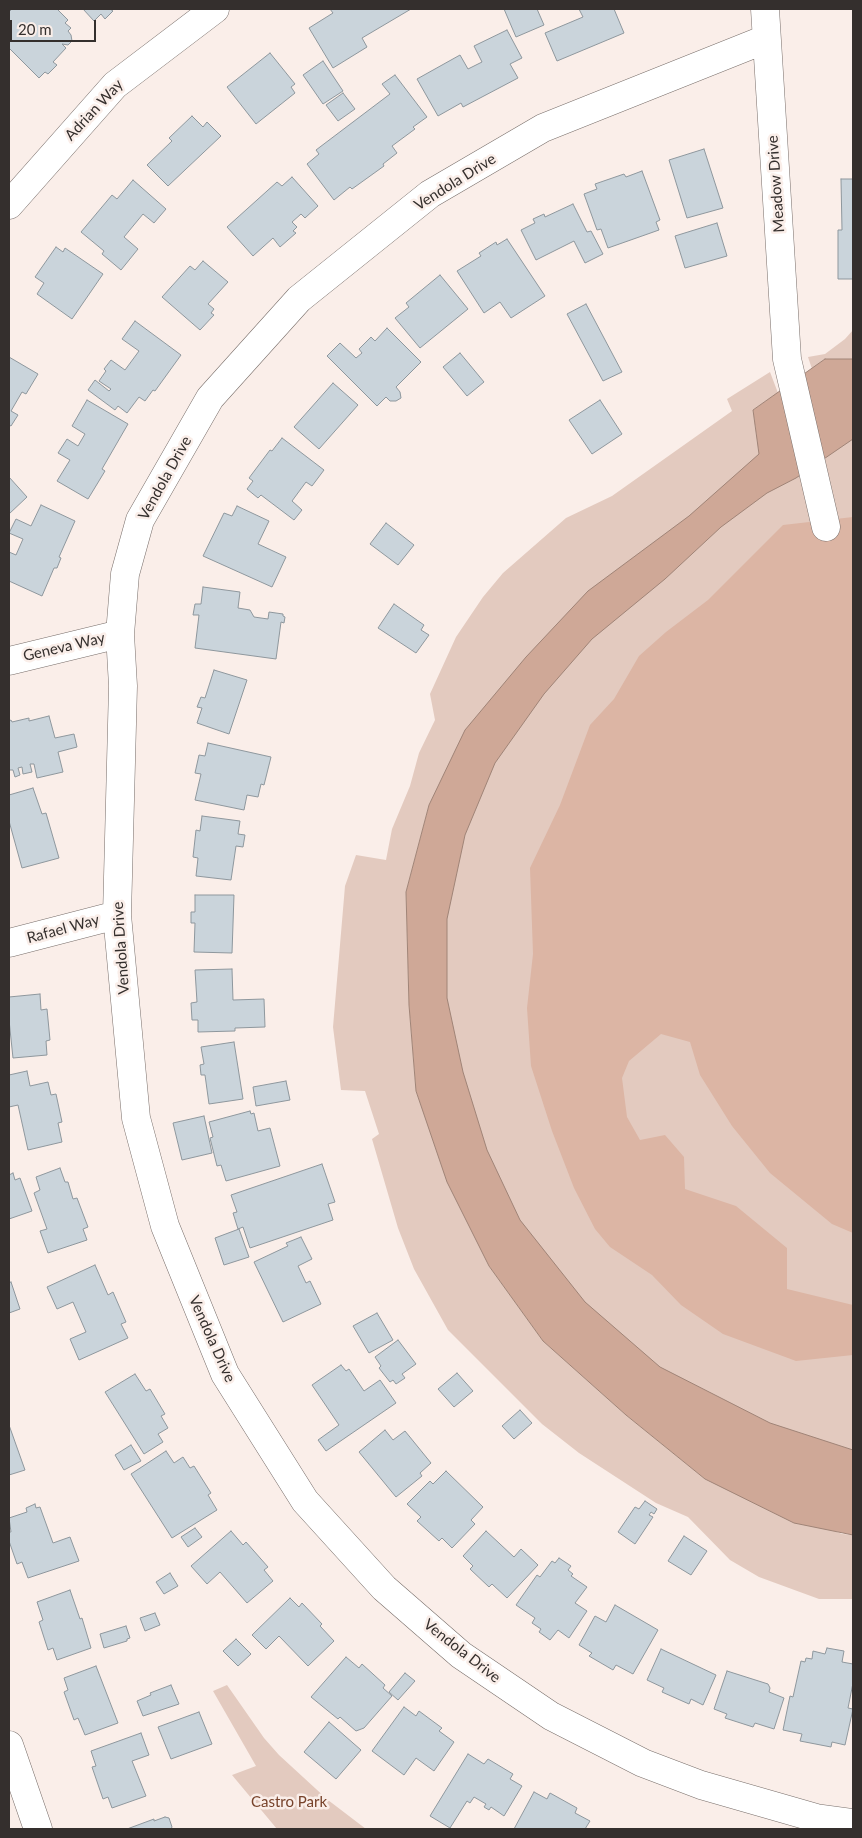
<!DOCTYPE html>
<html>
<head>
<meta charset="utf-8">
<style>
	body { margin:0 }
	#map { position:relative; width:862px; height:1838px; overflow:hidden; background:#faeee9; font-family:Lato,sans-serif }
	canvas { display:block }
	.frame { position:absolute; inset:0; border:10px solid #342f2d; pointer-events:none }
	.scale { position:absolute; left:10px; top:20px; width:86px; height:22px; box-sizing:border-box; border:2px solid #342f2d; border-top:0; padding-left:6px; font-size:15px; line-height:18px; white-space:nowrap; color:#342f2d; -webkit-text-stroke:4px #faeee9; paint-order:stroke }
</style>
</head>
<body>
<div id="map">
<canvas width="862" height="1838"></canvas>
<div class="frame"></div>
<div class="scale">20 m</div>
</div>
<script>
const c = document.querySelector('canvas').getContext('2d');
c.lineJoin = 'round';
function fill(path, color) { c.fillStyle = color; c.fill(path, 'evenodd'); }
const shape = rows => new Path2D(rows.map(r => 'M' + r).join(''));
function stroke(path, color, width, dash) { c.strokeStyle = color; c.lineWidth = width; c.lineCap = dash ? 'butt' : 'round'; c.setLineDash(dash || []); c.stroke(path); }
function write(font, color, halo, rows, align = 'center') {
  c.font = font + ' Lato,sans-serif'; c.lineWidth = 5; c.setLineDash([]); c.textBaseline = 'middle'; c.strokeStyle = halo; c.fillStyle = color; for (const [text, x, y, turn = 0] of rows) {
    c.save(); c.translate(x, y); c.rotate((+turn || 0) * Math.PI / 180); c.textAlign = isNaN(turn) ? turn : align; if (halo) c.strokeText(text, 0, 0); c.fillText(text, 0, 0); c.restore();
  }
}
fill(shape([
	[853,330,853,359,825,359,812,369,808,357,825,354,845,339],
	[770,372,778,393,753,410,759,450,853,402,853,1505,737,1489,488,1231,409,939,429,805,406,892,409,1005,416,1091,489,1266,543,1341,626,1415,705,1479,842,1534,853,1535,853,1599,819,1599,759,1577,730,1560,688,1517,656,1503,579,1453,542,1424,448,1330,414,1269,398,1228,372,1139,379,1134,365,1091,341,1090,333,1027,345,886,356,855,386,860,392,829,410,786,419,753,435,720,430,694,456,637,483,597,503,573,566,518,612,496,732,411,727,399],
	[227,1685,264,1738,279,1755,328,1800,366,1829,277,1829,232,1775,256,1766,213,1691]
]), '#e3cabf');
fill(shape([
	[853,517,853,1233,832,1224,770,1173,732,1126,700,1075,690,1042,661,1034,629,1061,622,1078,627,1117,640,1140,665,1135,684,1157,685,1189,736,1206,787,1248,787,1289,853,1305,853,1355,796,1361,723,1334,681,1305,652,1275,610,1247,595,1229,574,1188,552,1131,531,1066,527,1008,533,954,530,868,560,805,590,725,614,699,639,656,666,632,708,600,783,525]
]), '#dcb5a4');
const water = shape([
	[825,359,853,359,853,439,796,478,767,493,721,527,665,579,592,639,544,694,495,763,465,835,447,919,447,998,463,1072,487,1150,520,1220,585,1302,660,1367,770,1423,853,1450,853,1535,794,1523,705,1479,626,1415,543,1341,489,1266,447,1182,416,1091,409,1005,406,892,429,805,465,730,526,657,588,591,689,516,759,454,753,410,825,359]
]);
fill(water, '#cfa897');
stroke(water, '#a08477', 1);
const building = shape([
	[12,9,57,9,68,20,65,23,71,28,68,31,71,35,72,41,68,45,62,44,66,48,53,62,57,65,48,74,45,72,39,78,9,48,9,28,11,26,9,25,9,12,12,9],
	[83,9,110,9,113,11,105,19,101,14,94,21,83,9],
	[330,9,411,9,362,38,367,47,333,68,309,28,333,13,330,9],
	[504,9,537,9,544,25,516,37,504,9],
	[579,9,614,9,624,33,557,61,545,33,583,17,579,9],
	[507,30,522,58,510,64,518,78,463,107,461,103,438,116,417,79,460,55,468,69,482,62,474,46,507,30],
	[270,53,295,84,291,87,295,93,256,124,227,87,270,53],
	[323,61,343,91,323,104,303,75,323,61],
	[395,75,427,117,413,127,415,129,392,146,397,153,383,164,384,166,352,189,350,187,334,200,307,164,319,154,316,150,390,94,382,84,395,75],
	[343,93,355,109,338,121,326,105,343,93],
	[192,116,203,127,207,122,221,136,168,186,147,165,172,141,169,138,192,116],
	[704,149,723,208,687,218,669,160,704,149],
	[642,171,660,220,656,222,659,230,608,248,601,229,597,230,584,194,597,189,595,184,624,174,626,177,642,171],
	[292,177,318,206,305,218,301,214,292,222,297,227,293,231,296,233,280,247,273,238,253,256,227,227,277,182,282,186,292,177],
	[841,179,853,179,853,279,838,279,838,230,842,230,841,179],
	[133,180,166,209,154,223,143,214,124,237,138,249,121,270,102,254,104,251,81,232,112,195,117,199,133,180],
	[573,204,587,232,591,231,603,254,585,263,574,241,536,260,521,230,535,223,533,219,544,214,545,217,573,204],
	[717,223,727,256,685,268,675,236,717,223],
	[507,239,545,296,511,318,500,302,484,313,457,271,481,256,479,253,496,242,497,245,507,239],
	[56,247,63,252,65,248,103,274,72,319,37,294,44,283,35,277,56,247],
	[203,261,228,282,208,304,214,309,211,313,214,315,200,330,162,297,190,266,195,270,203,261],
	[440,275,468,309,420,348,395,318,409,307,406,303,440,275],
	[586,304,622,372,603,381,567,314,586,304],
	[135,321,181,355,155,391,153,390,145,401,139,397,127,413,118,406,115,410,88,390,95,380,109,391,111,389,99,381,106,371,104,369,111,360,125,370,139,351,122,339,135,321],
	[387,328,421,362,396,387,400,392,401,398,396,401,390,401,386,397,377,406,327,356,340,343,356,358,362,353,359,349,371,337,375,341,387,328],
	[460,353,484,382,467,396,443,367,460,353],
	[9,357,38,374,26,394,22,392,11,411,18,415,11,426,9,425,9,357],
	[333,383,358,405,319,449,294,427,333,383],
	[87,400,128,424,102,469,105,471,88,499,57,481,70,460,58,453,67,439,78,446,85,434,72,426,87,400],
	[600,400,622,434,592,454,569,420,600,400],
	[282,438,324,470,312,486,306,482,292,501,302,510,294,520,261,495,258,498,247,489,253,481,249,478,270,450,272,451,282,438],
	[9,477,27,497,9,514,9,477],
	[41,505,75,521,59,557,61,558,57,568,54,568,42,596,9,581,9,552,16,555,23,539,9,533,16,519,31,526,41,505],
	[237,506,269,521,258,544,286,557,272,587,203,556,224,513,232,516,237,506],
	[386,523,414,545,398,565,370,544,386,523],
	[203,587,240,592,238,608,250,610,254,617,268,619,269,612,283,614,283,616,285,617,284,623,281,622,276,659,195,648,199,615,193,615,195,604,201,604,203,587],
	[394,604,424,625,421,630,429,635,416,653,378,628,394,604],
	[214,670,247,680,229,734,197,723,202,708,197,707,201,697,205,698,214,670],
	[49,716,55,738,74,734,77,747,58,752,63,772,37,778,34,764,30,764,32,772,23,774,22,767,18,768,20,775,15,777,13,770,9,770,9,721,11,720,12,722,29,718,29,721,49,716],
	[208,743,271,757,264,785,261,784,258,797,247,795,244,810,195,800,201,774,195,773,199,755,205,756,208,743],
	[33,788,42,814,46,813,59,858,22,868,9,821,9,795,33,788],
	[202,816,240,821,238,834,245,835,243,847,236,846,231,880,196,876,198,858,193,857,196,830,200,831,202,816],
	[195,895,234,895,232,953,194,952,195,923,191,923,191,912,195,912,195,895],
	[232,969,233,1000,264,999,265,1027,235,1028,235,1031,198,1032,198,1020,192,1020,191,1003,197,1002,195,970,232,969],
	[40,994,41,1010,47,1009,50,1040,46,1041,47,1055,13,1058,9,1020,9,997,40,994],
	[234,1042,243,1099,209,1104,205,1075,201,1075,200,1065,204,1064,201,1047,234,1042],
	[27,1071,30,1086,48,1082,51,1095,56,1094,62,1122,58,1123,62,1142,28,1150,18,1105,9,1107,9,1075,27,1071],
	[286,1081,290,1100,256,1106,253,1087,286,1081],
	[250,1111,251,1114,254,1113,258,1131,270,1128,280,1166,226,1181,221,1165,217,1166,210,1138,213,1137,209,1122,250,1111],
	[204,1116,212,1153,182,1160,173,1123,204,1116],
	[322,1164,335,1202,328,1204,333,1220,250,1248,243,1227,238,1229,233,1213,237,1212,231,1195,322,1164],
	[60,1168,65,1182,68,1182,73,1199,77,1198,88,1227,83,1229,87,1240,48,1253,40,1231,47,1229,34,1193,40,1190,36,1177,60,1168],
	[13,1173,15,1180,20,1178,32,1211,9,1219,9,1175,13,1173],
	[239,1229,249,1257,224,1265,215,1238,239,1229],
	[301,1237,312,1259,298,1266,306,1283,310,1281,321,1304,283,1322,254,1262,288,1246,286,1243,301,1237],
	[95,1265,108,1295,113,1292,126,1322,121,1324,128,1338,79,1360,70,1339,86,1332,73,1302,57,1309,47,1287,95,1265],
	[11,1282,20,1309,9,1313,9,1283,11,1282],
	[377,1313,393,1340,369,1353,353,1326,377,1313],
	[398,1340,416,1364,402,1374,405,1378,396,1384,393,1380,390,1382,379,1368,381,1366,375,1357,398,1340],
	[341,1365,346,1371,349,1369,364,1391,380,1380,396,1403,326,1451,318,1440,339,1425,312,1385,341,1365],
	[457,1373,473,1391,454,1407,438,1389,457,1373],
	[135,1374,146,1391,150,1389,165,1414,161,1416,168,1428,158,1434,163,1442,144,1454,105,1392,135,1374],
	[520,1410,532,1423,514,1439,502,1426,520,1410],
	[9,1425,25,1470,9,1475,9,1425],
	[385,1430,393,1440,405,1431,431,1463,420,1473,422,1476,396,1497,359,1452,385,1430],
	[131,1445,141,1461,124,1470,115,1455,131,1445],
	[166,1451,174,1463,183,1457,190,1468,194,1466,211,1493,208,1495,217,1510,172,1538,131,1474,166,1451],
	[446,1471,483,1507,471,1520,475,1524,452,1548,442,1538,439,1541,417,1521,421,1517,407,1504,430,1481,433,1484,446,1471],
	[645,1501,657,1509,654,1514,651,1512,649,1515,653,1517,635,1544,618,1532,635,1507,639,1509,645,1501],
	[35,1504,36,1508,40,1507,53,1543,70,1537,79,1561,28,1578,22,1562,17,1564,9,1541,9,1532,11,1532,9,1518,27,1512,26,1508,35,1504],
	[195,1528,202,1537,188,1547,181,1537,195,1528],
	[231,1531,243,1545,246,1542,268,1567,264,1570,273,1581,247,1603,220,1572,207,1584,191,1566,231,1531],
	[486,1531,514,1557,521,1549,538,1565,507,1598,492,1584,489,1587,470,1569,473,1566,463,1556,486,1531],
	[684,1536,707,1551,691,1575,668,1561,684,1536],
	[559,1558,571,1566,568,1570,573,1574,571,1576,587,1587,575,1603,587,1611,569,1638,558,1630,550,1640,539,1632,541,1629,532,1623,535,1618,516,1605,537,1575,540,1577,552,1561,555,1563,559,1558],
	[170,1573,178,1586,164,1594,156,1582,170,1573],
	[70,1590,80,1619,82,1618,91,1648,57,1660,53,1648,48,1650,39,1622,43,1620,37,1602,70,1590],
	[290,1598,299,1607,302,1603,322,1624,320,1626,334,1641,308,1666,279,1636,266,1649,252,1635,290,1598],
	[615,1605,658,1630,633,1674,616,1665,613,1670,589,1656,592,1653,579,1645,595,1616,606,1622,615,1605],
	[155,1613,160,1625,145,1631,140,1618,155,1613],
	[126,1626,130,1638,127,1639,127,1641,104,1648,100,1634,126,1626],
	[236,1639,251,1654,238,1666,223,1651,236,1639],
	[827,1648,844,1651,842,1662,853,1664,853,1683,848,1708,853,1709,845,1745,832,1742,831,1747,800,1741,802,1734,783,1730,790,1696,793,1697,801,1661,805,1662,806,1658,812,1659,813,1651,825,1654,827,1648],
	[661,1649,716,1675,703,1705,691,1699,689,1704,662,1692,664,1688,647,1680,661,1649],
	[346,1657,359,1668,362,1664,385,1685,383,1688,392,1696,364,1728,356,1731,340,1717,338,1719,311,1697,346,1657],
	[96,1666,118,1723,85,1735,78,1718,74,1720,64,1692,68,1690,64,1678,96,1666],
	[727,1671,768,1684,770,1688,769,1692,784,1698,774,1729,755,1723,753,1727,725,1718,727,1714,714,1709,727,1671],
	[405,1673,415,1681,398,1700,389,1692,405,1673],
	[171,1685,179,1704,143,1716,137,1701,151,1695,150,1693,171,1685],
	[404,1707,416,1716,419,1711,442,1728,439,1731,454,1742,434,1771,416,1758,404,1775,372,1751,404,1707],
	[199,1712,212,1744,171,1759,158,1727,199,1712],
	[329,1722,361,1750,336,1779,304,1752,329,1722],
	[141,1733,149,1755,132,1761,146,1796,112,1808,108,1797,103,1799,92,1767,96,1766,91,1751,141,1733],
	[468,1754,484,1764,488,1759,513,1774,510,1779,522,1786,504,1816,491,1807,489,1810,484,1807,486,1804,474,1797,470,1803,467,1801,450,1828,430,1816,468,1754],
	[534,1792,547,1799,550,1793,577,1808,575,1813,590,1821,585,1829,514,1829,534,1792],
	[165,1817,169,1818,172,1827,171,1829,127,1829,154,1819,154,1821,165,1817]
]);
fill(building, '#cad4db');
stroke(building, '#8e979d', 1);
const minor = shape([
	[765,9,787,359,826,527],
	[766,39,543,128,430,194,299,299,210,398,140,520,125,574,120,634,123,686,117,915,136,1118,165,1226,225,1374,305,1501,384,1588,461,1655,551,1716,643,1763,701,1785,816,1818,853,1823],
	[9,205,115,85,215,9],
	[9,661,120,634],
	[9,943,117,915],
	[9,1745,38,1829]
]);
stroke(minor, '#786e6a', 29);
stroke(minor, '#fff', 28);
write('15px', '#342f2d', '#faeee9', [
	["Adrian Way",94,110,-47],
	["Vendola Drive",455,182,-32],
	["Meadow Drive",776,184,-94],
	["Vendola Drive",165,478,-61],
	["Geneva Way",64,647,-13],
	["Rafael Way",63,929,-15],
	["Vendola Drive",121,948,-94],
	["Vendola Drive",212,1339,66],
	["Vendola Drive",462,1651,38]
]);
write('15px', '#77422a', '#faeee9', [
	["Castro Park",289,1802]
]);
</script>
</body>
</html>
